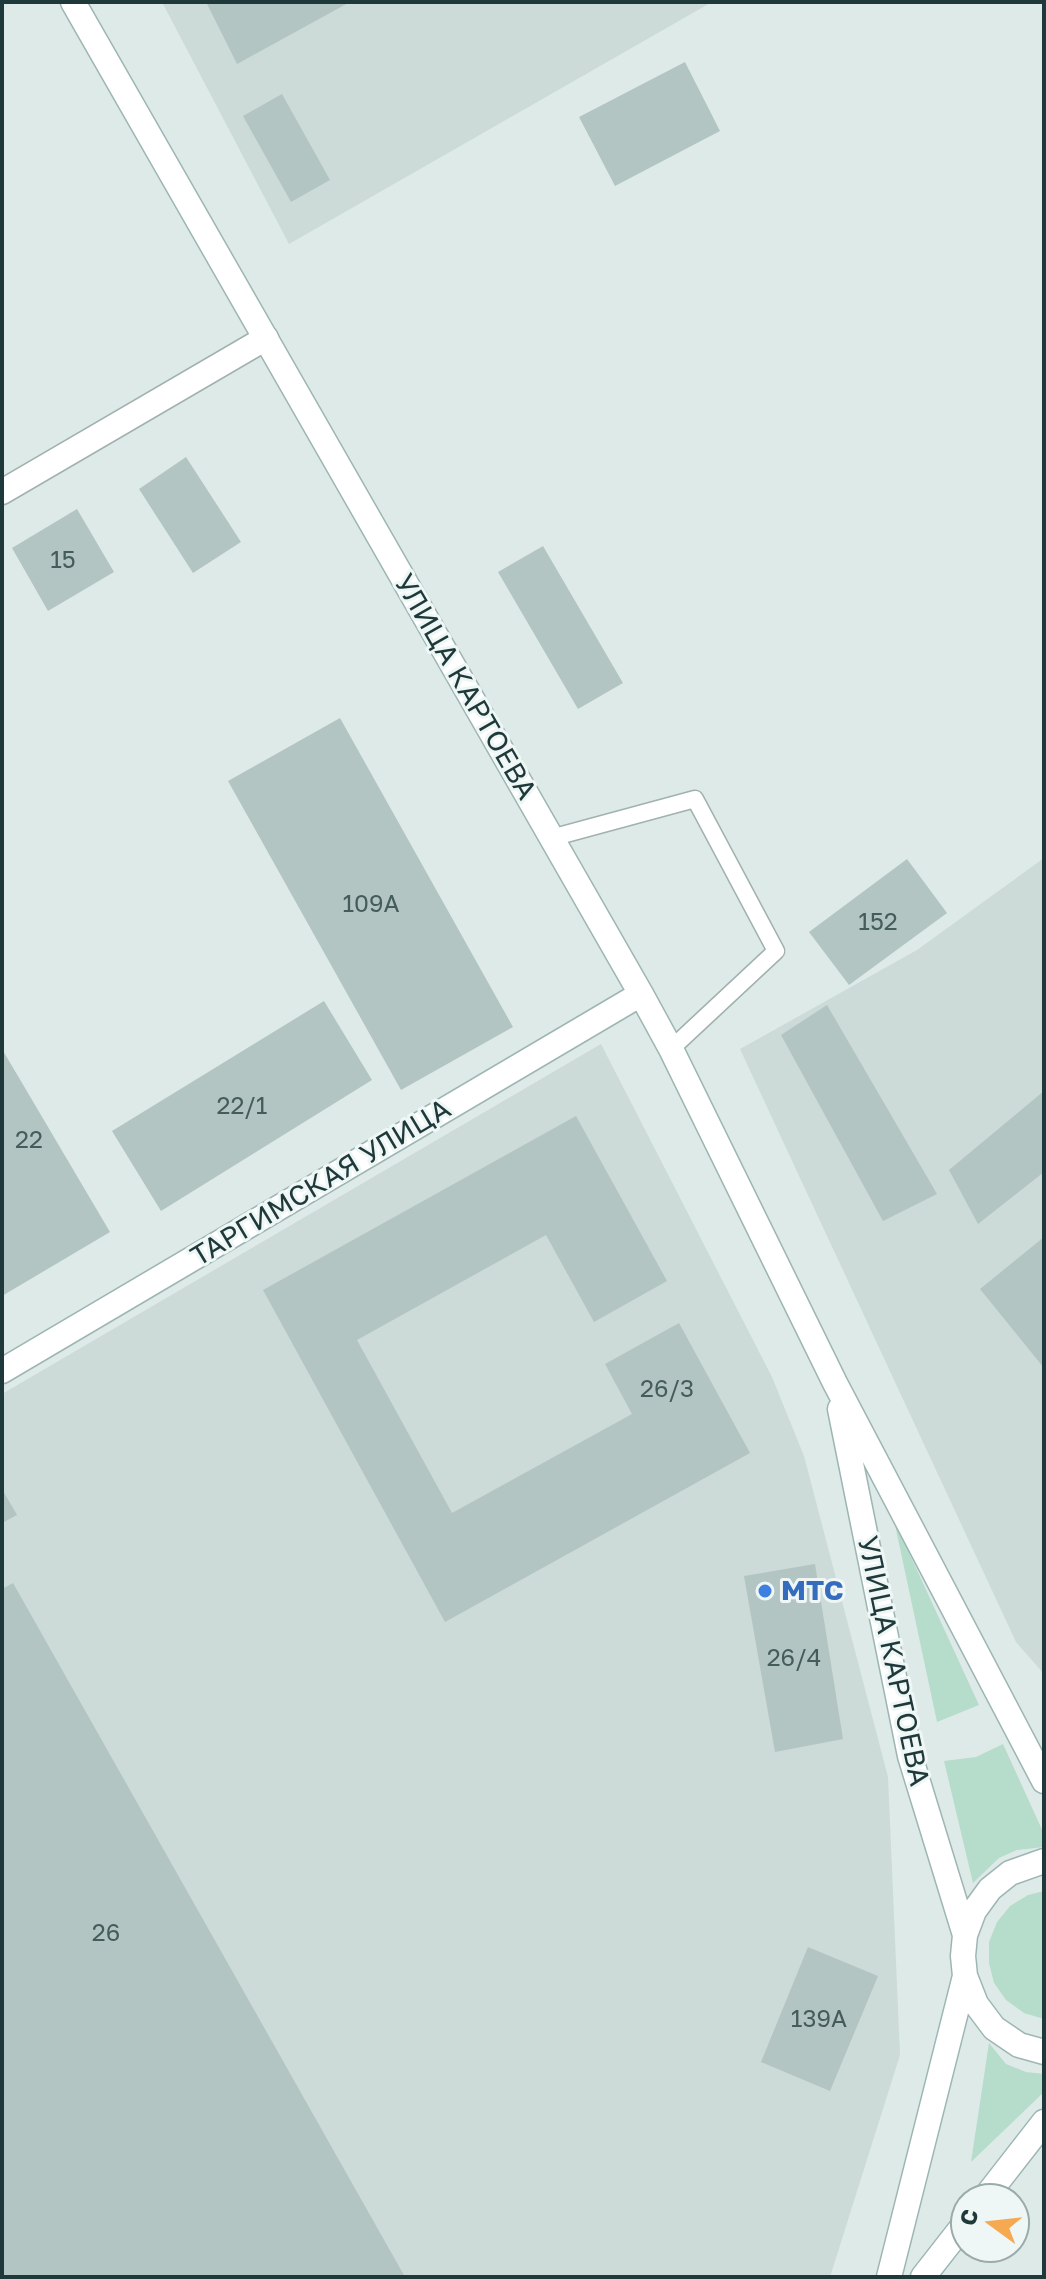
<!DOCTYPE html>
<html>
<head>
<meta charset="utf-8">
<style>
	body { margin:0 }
	#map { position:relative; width:1046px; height:2279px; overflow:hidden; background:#deeae8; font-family:"Golos Text",sans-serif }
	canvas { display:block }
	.frame { position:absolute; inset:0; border:4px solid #1f393a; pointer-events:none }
	.north { position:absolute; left:950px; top:2183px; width:80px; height:80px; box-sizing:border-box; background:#eef7f5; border:2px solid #9babaa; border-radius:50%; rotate:285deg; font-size:22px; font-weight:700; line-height:32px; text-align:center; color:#1f393a }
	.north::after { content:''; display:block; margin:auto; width:28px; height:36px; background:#f5a951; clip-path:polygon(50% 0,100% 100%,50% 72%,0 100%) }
</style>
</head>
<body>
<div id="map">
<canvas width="1046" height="2279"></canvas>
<div class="frame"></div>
<div class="north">С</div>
</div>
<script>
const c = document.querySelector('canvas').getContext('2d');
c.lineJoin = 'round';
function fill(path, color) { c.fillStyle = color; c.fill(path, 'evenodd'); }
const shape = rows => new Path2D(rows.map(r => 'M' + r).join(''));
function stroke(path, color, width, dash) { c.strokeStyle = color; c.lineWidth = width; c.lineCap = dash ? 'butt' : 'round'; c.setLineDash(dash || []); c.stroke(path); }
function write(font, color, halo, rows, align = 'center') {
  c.font = font + ' "Golos Text",sans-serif'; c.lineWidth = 6; c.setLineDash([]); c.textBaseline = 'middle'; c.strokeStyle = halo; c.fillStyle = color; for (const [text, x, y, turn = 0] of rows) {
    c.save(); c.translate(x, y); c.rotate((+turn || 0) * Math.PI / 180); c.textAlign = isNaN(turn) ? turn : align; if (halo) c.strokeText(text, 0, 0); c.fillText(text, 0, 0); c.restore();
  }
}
fill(shape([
	[162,2,712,2,289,244],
	[1044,858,1044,1674,1016,1642,740,1049,917,950],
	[601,1044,772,1377,804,1456,888,1777,900,2055,830,2277,2,2277,2,1394]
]), '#ccdad8');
fill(shape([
	[894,1520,979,1705,937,1722],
	[1003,1744,1044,1834,1044,1847,1017,1850,999,1858,973,1883,944,1761,976,1757],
	[1044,1891,1044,2019,1024,2013,1006,2000,994,1983,989,1963,989,1942,997,1922,1010,1906,1028,1895],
	[989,2043,1006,2064,1026,2072,1044,2074,1044,2092,971,2162]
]), '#b6dccb');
fill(shape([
	[206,2,350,2,237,64],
	[685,62,720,131,615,186,579,117],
	[282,94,330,180,291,202,243,116],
	[186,457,241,542,193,573,139,489],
	[77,509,114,572,48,611,12,548],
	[543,546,623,683,578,709,498,572],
	[340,718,513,1027,401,1090,228,781],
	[907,859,947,913,849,985,809,932],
	[324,1001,372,1080,161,1211,112,1131],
	[827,1005,937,1194,883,1221,781,1035],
	[2,1049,110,1232,2,1296],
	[1044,1091,1044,1172,978,1224,949,1170],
	[576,1116,667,1281,594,1322,546,1235,357,1340,452,1513,632,1414,605,1364,679,1323,750,1453,445,1622,263,1290],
	[1044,1237,1044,1368,980,1289],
	[2,1489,17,1515,2,1523],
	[815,1564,843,1739,775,1752,744,1576],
	[13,1583,405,2277,2,2277,2,1589],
	[808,1947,878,1976,830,2091,761,2062]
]), '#b3c5c2');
const lane = shape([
	[551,838,695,799,776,951,671,1049]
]);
const street = shape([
	[2,492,266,338]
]);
const secondary = shape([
	[73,2,641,994,671,1049,835,1383,1044,1781],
	[2,1371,641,994],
	[840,1409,910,1756,965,1935],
	[1044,1861,1010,1873,990,1889,974,1911,965,1935,963,1956,965,1976,976,2004,994,2028,1019,2045,1044,2052],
	[984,2199,1044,2122],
	[889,2277,965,1976],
	[923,2277,966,2222]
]);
stroke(lane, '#a1b1b0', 19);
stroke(street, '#a1b1b0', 27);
stroke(secondary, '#9db6b4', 27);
stroke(lane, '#fff', 16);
stroke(street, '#fff', 24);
stroke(secondary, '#fff', 24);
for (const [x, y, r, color] of [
	[765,1591,8,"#3f7fe0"]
]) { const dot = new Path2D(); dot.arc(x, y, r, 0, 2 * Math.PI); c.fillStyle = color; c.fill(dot); stroke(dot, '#eef7f5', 3); }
write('24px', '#445c5c', null, [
	["15",63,560],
	["109А",371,904],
	["152",878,922],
	["22/1",242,1106],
	["22",29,1140],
	["26/3",667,1389],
	["26/4",794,1658],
	["26",106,1933],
	["139А",819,2019]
]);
write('28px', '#1f393a', '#eef7f5', [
	["УЛИЦА КАРТОЕВА",465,687,60],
	["ТАРГИМСКАЯ УЛИЦА",321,1183,-31],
	["УЛИЦА КАРТОЕВА",893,1661,78]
]);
write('bold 28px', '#366cbe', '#eef7f5', [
	["МТС",781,1591]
], 'left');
</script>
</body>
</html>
